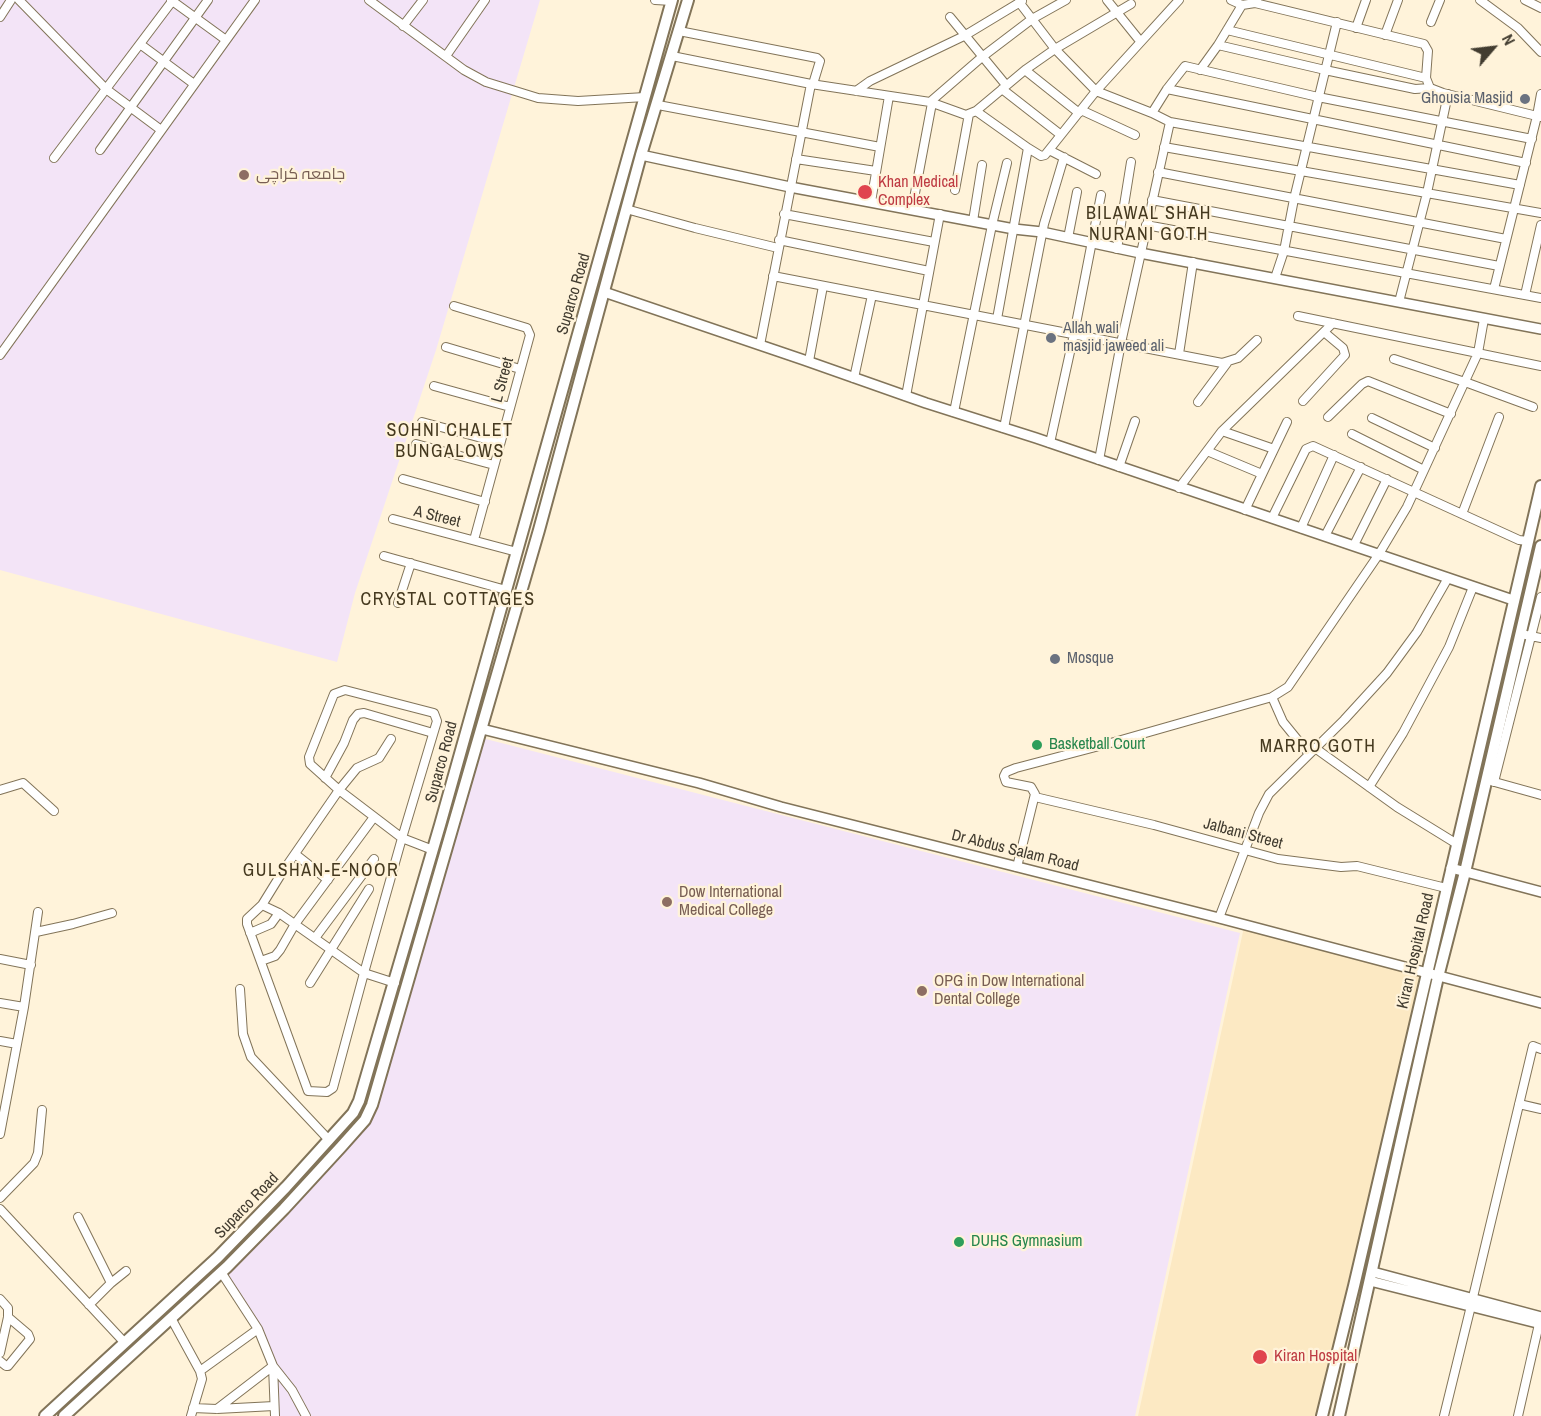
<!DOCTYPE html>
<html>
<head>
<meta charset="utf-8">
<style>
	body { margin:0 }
	#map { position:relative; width:1541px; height:1416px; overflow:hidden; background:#fff3da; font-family:"Archivo Narrow",sans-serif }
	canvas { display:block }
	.north { position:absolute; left:1463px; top:18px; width:60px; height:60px; -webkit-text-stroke:4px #fff3da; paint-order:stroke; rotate:62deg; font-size:16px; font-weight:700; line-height:24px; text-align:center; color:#423c30 }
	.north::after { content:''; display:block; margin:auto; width:21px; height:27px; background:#423c30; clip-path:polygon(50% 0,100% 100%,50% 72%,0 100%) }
</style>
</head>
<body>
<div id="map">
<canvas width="1541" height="1416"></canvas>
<div class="north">N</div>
</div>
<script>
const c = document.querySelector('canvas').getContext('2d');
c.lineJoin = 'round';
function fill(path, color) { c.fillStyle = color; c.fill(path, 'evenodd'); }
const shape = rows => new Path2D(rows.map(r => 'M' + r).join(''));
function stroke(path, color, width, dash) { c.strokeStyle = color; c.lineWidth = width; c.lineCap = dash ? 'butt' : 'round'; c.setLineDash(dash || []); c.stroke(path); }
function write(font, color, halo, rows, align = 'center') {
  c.font = font + ' "Archivo Narrow",Cairo,sans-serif'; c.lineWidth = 4.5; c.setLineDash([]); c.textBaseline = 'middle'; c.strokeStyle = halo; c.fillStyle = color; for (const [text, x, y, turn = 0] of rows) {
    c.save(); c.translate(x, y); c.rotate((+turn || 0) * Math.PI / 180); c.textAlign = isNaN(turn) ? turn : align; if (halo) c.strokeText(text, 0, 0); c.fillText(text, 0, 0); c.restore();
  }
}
fill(shape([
	[1244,927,1425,974,1323,1416,1138,1416]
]), '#fce9c3');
fill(shape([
	[0,0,540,0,436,350,355,593,337,662,0,570],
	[478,737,1240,933,1135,1416,275,1416,272,1368,258,1329,223,1271,366,1119]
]), '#f3e4f7');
const minor = shape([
	[19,0,106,89,161,130],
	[171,0,226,40],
	[369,0,464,70,486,82,538,98,578,101,645,97],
	[655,0,672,1],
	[1107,0,1140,41],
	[1231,0,1242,5],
	[1480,0,1518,28,1541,52],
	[1525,0,1541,8],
	[1019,2,1055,49,1096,91,1152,113,1167,89,1185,66,1318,97,1532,139],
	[1255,3,1424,44,1428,51,1426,78,1430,88,1443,93,1537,116,1541,94],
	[0,17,11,0],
	[950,17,1006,85],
	[1431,22,1440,0],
	[403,26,423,0],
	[1356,28,1366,0],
	[1227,30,1426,78],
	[679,31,817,58,820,61,813,84],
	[1385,35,1398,0],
	[140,44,194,84],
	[1218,45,1242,5,1255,3,1257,0],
	[446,56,485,0],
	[672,56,811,84,930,102,966,115,976,111,1025,70,1055,49,1131,4],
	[1025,70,1079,113],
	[1200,70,1218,45,1325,70],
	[1325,70,1415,89,1430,88],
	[1002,89,1061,135],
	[1167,89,1526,163],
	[856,91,870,81,964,36,1022,1],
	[930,102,982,57,1032,19,1066,0],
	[658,105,880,147],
	[1081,110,1135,135],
	[976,111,1028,148,1041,156,1045,155,1096,91,1179,0],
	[1170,122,1520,185],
	[1164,147,1541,213],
	[100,150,208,0],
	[1049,150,1096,174],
	[54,158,173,0],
	[796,159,876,171],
	[1158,172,1506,239],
	[955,190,969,114],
	[1152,200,1499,266],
	[871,202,889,96],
	[626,209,695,228,778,248],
	[912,209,932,103],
	[784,214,934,242],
	[973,221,982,165],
	[1146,225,1541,298],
	[1068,238,1077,192],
	[779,240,929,271],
	[1117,249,1131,162],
	[773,276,1222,363,1238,358,1257,340],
	[1275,278,1284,251,1294,199,1337,22],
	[1494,289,1537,116,1541,117],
	[1525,295,1541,225],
	[1399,302,1427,193,1448,94],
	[454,306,527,328,530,335,474,540],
	[1298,316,1541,366],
	[997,319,1028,148],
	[760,345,811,84],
	[446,347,520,369],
	[1179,354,1193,262],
	[0,355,255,0],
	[1394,359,1465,382,1533,407],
	[809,361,823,286],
	[854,378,872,295],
	[434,386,510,407],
	[906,396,940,214],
	[1303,401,1345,355,1343,348,1324,332],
	[1198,402,1227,363],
	[954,412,992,225,1007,163],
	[1328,417,1362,384,1368,381,1451,414],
	[1372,418,1435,448],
	[422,422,500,443],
	[1004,428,1044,224,1064,157],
	[1222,431,1274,449],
	[1352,434,1424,470],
	[1050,443,1074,334,1101,195],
	[416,444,494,465],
	[1207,451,1262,474],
	[1099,460,1121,343,1170,122,1152,113],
	[1119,467,1135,421],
	[403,479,485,502],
	[1179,488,1222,431,1333,323],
	[1245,510,1287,422],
	[1462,514,1499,417],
	[1272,518,1306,449,1313,446,1519,540,1528,541],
	[393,519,517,552],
	[1301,528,1334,455],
	[1325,536,1361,467],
	[1354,545,1387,479],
	[384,556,506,590],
	[398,603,411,563],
	[1521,634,1541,638],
	[1272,697,1283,722,1309,754],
	[1315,748,1397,807,1457,844],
	[325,778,344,743,353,720,358,714,364,713,433,733],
	[1491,781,1541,795],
	[1494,782,1541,597],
	[1369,787,1403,733,1449,647,1473,587],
	[0,790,23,783,54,811],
	[1035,797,1154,825,1278,859,1341,867,1357,866,1446,888],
	[295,854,328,880],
	[1017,867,1035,794,1031,787,1006,782,1004,776,1006,772,1016,768,1107,744,1272,697,1288,687,1379,554,1407,507,1478,353,1484,319],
	[262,905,283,871,339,790,357,768,379,758,391,739],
	[1219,918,1259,813,1269,794,1344,720,1387,673,1417,632,1448,578],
	[36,932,73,924,112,913],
	[250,933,271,924,279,913],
	[315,938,374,859],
	[0,959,31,965],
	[261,961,275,956,280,950,295,924,374,817],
	[310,983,369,889],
	[395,983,364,973,279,913,262,905,247,919,247,924,308,1091,327,1092,333,1088,364,973,402,838,437,721,434,713,345,690,334,694,309,757,310,764,339,790,402,838,433,850],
	[240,989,243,1034,251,1057,329,1140],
	[0,1003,24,1007],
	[0,1041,17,1044],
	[1519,1104,1541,1109],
	[0,1134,24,1007,38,912],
	[0,1198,34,1163,38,1153,42,1110],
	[0,1209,124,1342],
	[78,1217,111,1283],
	[221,1272,258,1329,273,1366,275,1416],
	[1473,1297,1533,1046,1541,1049],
	[0,1299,8,1308,8,1317,0,1353],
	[89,1305,111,1283,126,1271],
	[171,1318,200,1371,202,1379,191,1416],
	[0,1361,6,1366,8,1366,30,1339,28,1334,8,1317],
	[200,1371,258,1329],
	[193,1408,217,1409,274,1406],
	[217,1409,273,1366,292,1390,306,1416],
	[1444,1416,1471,1306],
	[1518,1416,1539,1324]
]);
const tertiary = shape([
	[641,155,790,187,1014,229,1042,232,1140,253,1541,329],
	[604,292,804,360,926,403,1036,438,1513,600],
	[482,729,699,783,781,807,1219,918,1541,1003],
	[1451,868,1541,892],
	[1373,1272,1541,1317],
	[1370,1281,1541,1324]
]);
const secondary = shape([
	[45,1416,218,1257,286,1187,353,1113,359,1101,440,825,672,0],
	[64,1416,227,1267,284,1209,341,1147,365,1120,372,1105,539,530,641,155,688,0],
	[1322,1416,1354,1286,1541,486],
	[1339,1416,1438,977,1465,872,1541,546]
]);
stroke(minor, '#827459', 10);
stroke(tertiary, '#827459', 12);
stroke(secondary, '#827459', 14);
stroke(minor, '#fff', 8);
stroke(tertiary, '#fff', 9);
stroke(secondary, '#fff', 10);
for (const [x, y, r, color] of [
	[1525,99,6,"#6b7280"],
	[244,175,6,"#8d6e63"],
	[865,192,8,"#e0444e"],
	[1051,338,6,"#6b7280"],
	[1055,659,6,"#6b7280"],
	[1037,745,6,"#2e9e5b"],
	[667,902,6,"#8d6e63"],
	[922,991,6,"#8d6e63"],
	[959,1242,6,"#2e9e5b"],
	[1260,1357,8,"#e0444e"]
]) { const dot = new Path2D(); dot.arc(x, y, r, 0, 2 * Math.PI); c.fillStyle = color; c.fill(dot); stroke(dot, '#fff3da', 2); }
write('16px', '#5b616d', '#fff3da', [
	["Ghousia Masjid",1513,99,"right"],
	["Allah wali",1063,329],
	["masjid jaweed ali",1063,347],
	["Mosque",1067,659]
], 'left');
write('16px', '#785e54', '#fff3da', [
	["جامعہ کراچی",256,175],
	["Dow International",679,893],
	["Medical College",679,911],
	["OPG in Dow International",934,982],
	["Dental College",934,1000]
], 'left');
write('16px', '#be3a42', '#fff3da', [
	["Khan Medical",878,183],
	["Complex",878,201],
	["Kiran Hospital",1274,1357]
], 'left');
write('16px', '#423c30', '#fff3da', [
	["Suparco Road",574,294,-74],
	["L Street",503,380,-75],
	["A Street",437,517,14],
	["Suparco Road",442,762,-75],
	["Jalbani Street",1243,834,15],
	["Dr Abdus Salam Road",1015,851,14],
	["Kiran Hospital Road",1416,951,-77],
	["Suparco Road",247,1206,-46]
]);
write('16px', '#27864d', '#fff3da', [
	["Basketball Court",1049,745],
	["DUHS Gymnasium",971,1242]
], 'left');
c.letterSpacing = '1.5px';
write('18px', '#45391f', '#fff3da', [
	["BILAWAL SHAH",1149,214],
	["NURANI GOTH",1149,235],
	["SOHNI CHALET",450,431],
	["BUNGALOWS",450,452],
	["CRYSTAL COTTAGES",448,600],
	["MARRO GOTH",1318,747],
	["GULSHAN-E-NOOR",321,871]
]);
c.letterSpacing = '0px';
</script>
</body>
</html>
